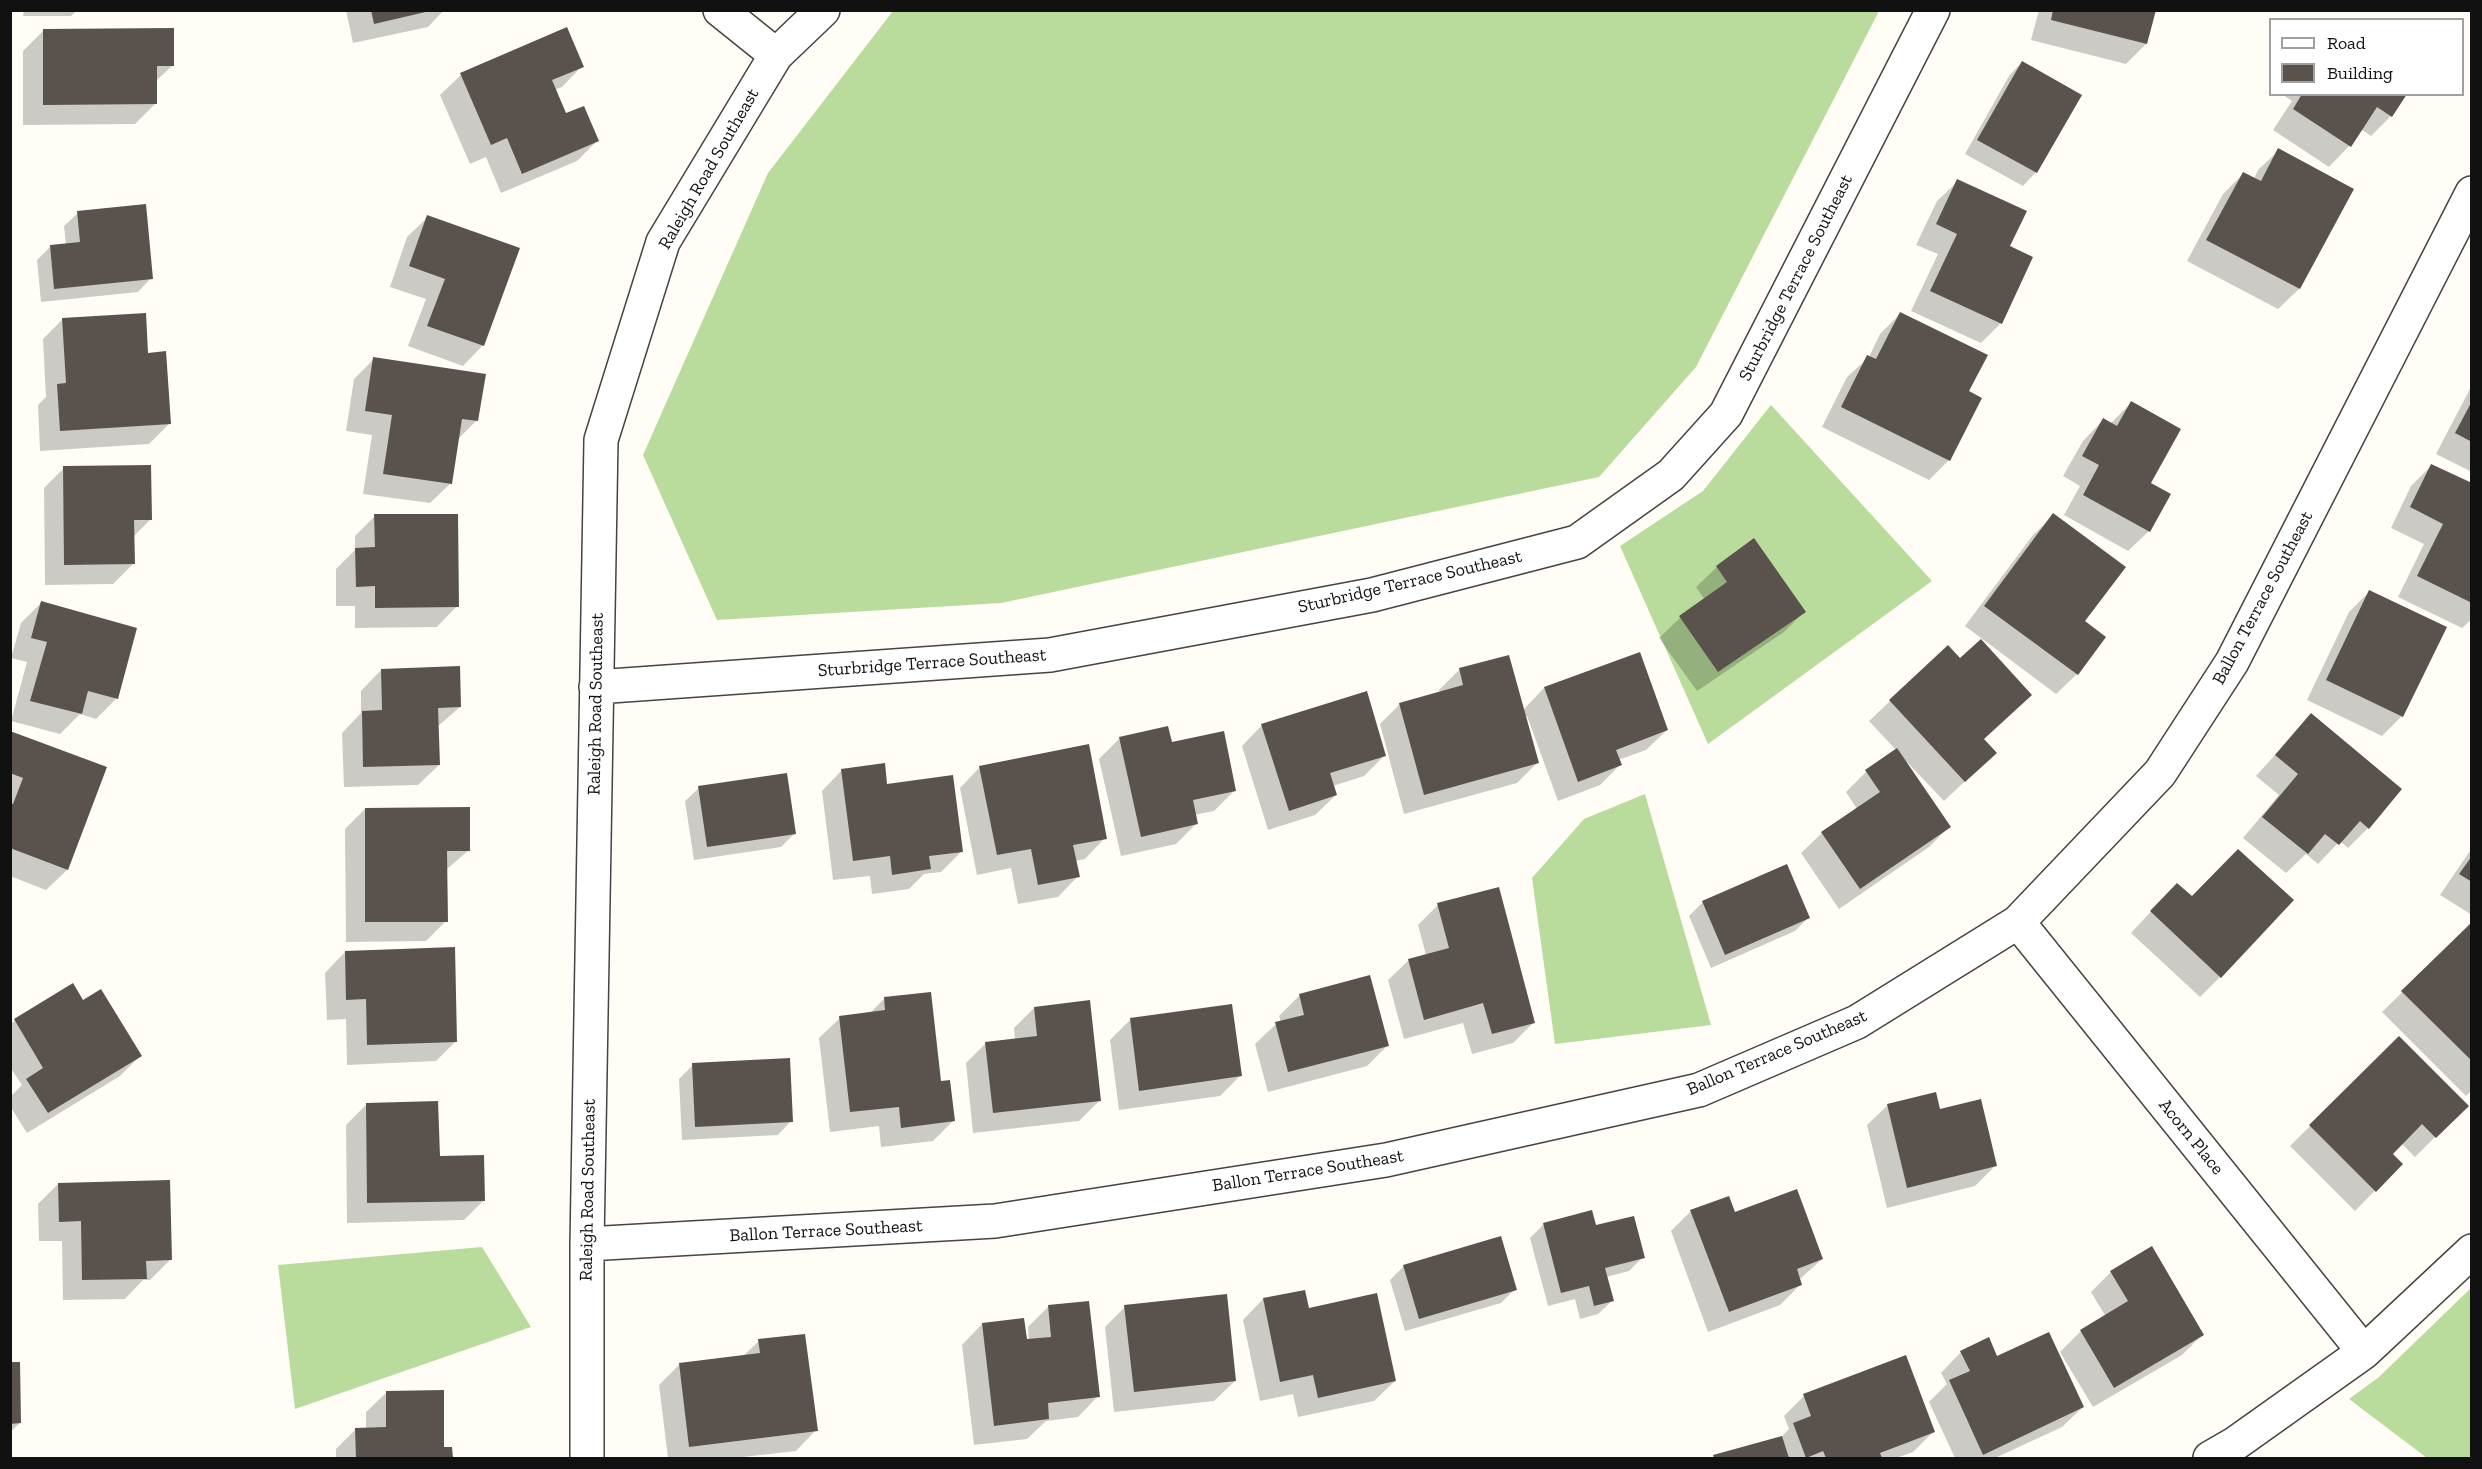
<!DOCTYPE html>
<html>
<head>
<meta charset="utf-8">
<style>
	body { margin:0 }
	#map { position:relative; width:2482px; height:1469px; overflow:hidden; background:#fffdf5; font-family:"Zilla Slab",serif }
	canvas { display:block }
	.frame { position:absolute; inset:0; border:12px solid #111; pointer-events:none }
	.legend { position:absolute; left:2269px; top:18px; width:195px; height:78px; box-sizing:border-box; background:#fff; border:2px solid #a0a0a0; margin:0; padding:8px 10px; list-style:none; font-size:18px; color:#111 }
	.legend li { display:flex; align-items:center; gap:12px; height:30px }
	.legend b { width:30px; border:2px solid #a0a0a0 }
</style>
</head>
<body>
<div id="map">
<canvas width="2482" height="1469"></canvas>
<div class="frame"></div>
<ul class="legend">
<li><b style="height:8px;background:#fff"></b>Road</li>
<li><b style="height:16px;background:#5a524d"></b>Building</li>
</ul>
</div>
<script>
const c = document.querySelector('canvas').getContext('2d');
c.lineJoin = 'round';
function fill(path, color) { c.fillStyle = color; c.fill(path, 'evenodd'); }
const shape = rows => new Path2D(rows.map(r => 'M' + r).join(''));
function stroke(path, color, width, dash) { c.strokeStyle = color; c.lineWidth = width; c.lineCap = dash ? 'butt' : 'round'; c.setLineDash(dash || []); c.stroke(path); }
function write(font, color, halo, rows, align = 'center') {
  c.font = font + ' "Zilla Slab",serif'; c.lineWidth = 6; c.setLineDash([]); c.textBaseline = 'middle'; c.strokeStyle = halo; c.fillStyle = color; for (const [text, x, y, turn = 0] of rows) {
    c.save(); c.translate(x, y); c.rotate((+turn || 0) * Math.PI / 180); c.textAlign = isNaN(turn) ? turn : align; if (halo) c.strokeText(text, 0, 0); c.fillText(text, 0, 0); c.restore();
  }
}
fill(shape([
	[893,11,893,10,1879,11,1696,367,1599,477,1001,603,717,620,643,455,768,173],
	[1771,405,1932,581,1708,744,1620,546,1703,491],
	[1645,794,1711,1025,1555,1044,1532,878,1584,819],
	[482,1247,531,1327,295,1409,278,1265],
	[2471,1288,2471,1458,2427,1458,2349,1399,2379,1377]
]), '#b9dc9c');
fill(shape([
	[24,10,77,10,71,16,23,16],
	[346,10,444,10,428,27,353,43],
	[2039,10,2154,10,2146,44,2126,64,2031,40],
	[566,29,582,66,562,87,554,90,565,115,597,141,577,161,501,193,486,157,470,164,440,95,461,75],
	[43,31,173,65,155,82,155,104,135,124,23,125,23,51],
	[2022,62,2036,172,2023,186,1965,154,2009,76],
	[2282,94,2406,94,2391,116,2371,136,2361,129,2349,146,2329,167,2273,130,2292,101],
	[2279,150,2352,189,2299,289,2278,309,2187,261,2223,194,2243,174,2254,179,2258,170],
	[1958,181,2001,323,1981,343,1911,311,1938,254,1916,245,1937,201],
	[78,213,151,278,138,292,41,302,37,260,50,247,66,245,64,226],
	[428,217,483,345,463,366,408,346,426,299,390,287,407,237],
	[1901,313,1967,392,1949,460,1929,480,1822,427,1847,377,1869,357,1880,334],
	[63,319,147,354,169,424,149,444,40,451,38,405,46,397,43,339],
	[374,359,477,420,457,440,451,483,430,503,363,494,372,435,346,431,354,379],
	[2472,385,2472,472,2436,454],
	[2131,403,2149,483,2149,531,2128,551,2064,515,2080,486,2063,476,2083,441,2103,420,2111,423],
	[2432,465,2472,484,2472,619,2462,628,2398,597,2424,544,2391,528,2411,486],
	[64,468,151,519,133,537,133,564,113,584,45,585,44,488],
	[2054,515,2083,621,2077,674,2056,694,1965,626,2033,535],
	[375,516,457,606,437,627,355,628,355,606,336,606,336,569,355,550,355,536],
	[1717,567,1804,612,1784,632,1697,691,1659,638,1680,618,1705,600,1696,587],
	[2369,592,2402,716,2382,736,2307,700,2349,612],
	[41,603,117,698,96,719,80,714,60,734,11,721,27,662,11,658,21,623],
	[1947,647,1960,660,1983,740,1995,753,1944,801,1907,762,1906,763,1949,827,1929,847,1839,909,1801,853,1822,833,1857,809,1846,792,1866,772,1897,751,1869,721],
	[1639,654,1667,730,1646,750,1618,760,1620,765,1600,785,1558,801,1527,716,1525,717,1537,763,1517,783,1404,814,1380,724,1400,704,1440,693,1439,690,1460,669,1523,710,1544,688],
	[381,670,460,707,437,727,439,765,418,785,344,787,342,733,361,713,361,691],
	[2311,715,2368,828,2348,848,2340,841,2318,864,2306,854,2286,873,2243,838,2279,795,2256,776],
	[1262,725,1385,755,1364,776,1333,786,1336,795,1315,815,1268,830,1242,746],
	[10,733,105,768,67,870,46,890,10,876],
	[1120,738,1171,744,1235,790,1214,811,1194,815,1196,824,1176,844,1121,856,1099,759],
	[980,767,1105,838,1085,859,1075,861,1078,876,1058,897,1018,904,1011,868,977,875,960,788],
	[842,770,886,785,961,852,941,872,924,874,909,889,872,894,870,876,833,880,822,791],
	[699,788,795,833,781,847,694,860,685,801],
	[365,809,469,850,446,870,446,921,426,941,346,942,345,829],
	[2472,848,2472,915,2440,895],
	[1703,902,1809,917,1795,931,1711,968,1689,916],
	[1438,905,1533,1023,1513,1043,1472,1054,1463,1023,1404,1039,1388,980,1409,960,1426,955,1418,925],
	[2157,905,2220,977,2200,997,2131,933],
	[2472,924,2472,1090,2466,1096,2382,1012],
	[345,952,456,1041,436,1061,347,1065,346,1019,327,1020,325,973],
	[1369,977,1388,1045,1367,1066,1268,1092,1255,1044,1276,1024,1281,1022,1279,1016,1299,996],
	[72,985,82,1002,140,1056,120,1076,27,1133,10,1106,10,1097,22,1085,10,1067,10,1024],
	[884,999,940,1082,953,1121,933,1141,881,1147,879,1126,830,1132,819,1038,840,1018,869,1014],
	[1034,1008,1100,1100,1079,1121,973,1133,966,1063,986,1043,1015,1040,1014,1028],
	[1130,1020,1240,1076,1220,1096,1119,1110,1110,1040],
	[2399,1038,2466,1106,2415,1157,2401,1143,2391,1154,2401,1164,2355,1211,2290,1146],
	[693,1065,791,1121,778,1135,682,1140,679,1079],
	[366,1105,438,1157,484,1200,464,1220,347,1223,346,1125],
	[1888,1105,1939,1111,1995,1166,1975,1186,1887,1208,1867,1125],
	[58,1184,170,1260,150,1280,143,1280,125,1299,63,1300,62,1241,39,1241,38,1204],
	[1691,1211,1734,1214,1822,1259,1799,1280,1801,1284,1780,1305,1708,1332,1671,1231],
	[1544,1224,1643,1257,1629,1271,1606,1277,1612,1301,1598,1314,1580,1319,1575,1299,1548,1306,1530,1238],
	[1404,1266,1515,1289,1501,1303,1405,1331,1390,1280],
	[2111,1272,2202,1335,2182,1355,2093,1407,2060,1352,2080,1332,2106,1317,2091,1292],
	[1304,1291,1308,1309,1395,1381,1374,1401,1298,1417,1293,1394,1260,1401,1243,1320,1263,1299],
	[1048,1307,1098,1396,1078,1417,1046,1421,1027,1439,974,1445,962,1345,982,1324,1029,1340,1028,1327],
	[1125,1307,1235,1381,1214,1401,1114,1412,1105,1327],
	[759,1341,816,1430,796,1451,734,1458,668,1458,659,1385,679,1365,743,1356],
	[1961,1352,1997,1358,2083,1407,2062,1427,1995,1458,1955,1458,1929,1402,1947,1384,1941,1373],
	[10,1364,20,1423,10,1432],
	[387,1392,443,1448,451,1448,451,1458,336,1458,336,1449,356,1429,366,1429,366,1412],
	[1804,1396,1933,1432,1913,1452,1896,1458,1712,1458,1780,1438,1789,1429,1784,1416]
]), '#0003');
fill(shape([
	[371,10,429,10,430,11,374,24],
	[2053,10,2156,10,2147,44,2051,20],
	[567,27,584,67,552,80,566,113,584,106,599,141,522,174,507,138,491,145,460,73],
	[174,28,174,66,157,66,157,104,43,105,43,29],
	[2022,61,2082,95,2037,173,1977,140],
	[2302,94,2407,94,2392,117,2377,107,2351,147,2293,109],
	[2278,148,2354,189,2300,289,2206,240,2243,172,2261,181],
	[1957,179,2027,211,2010,246,2033,257,2002,324,1930,291,1957,234,1936,224],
	[146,204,153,279,54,289,50,245,80,242,77,211],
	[427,215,520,248,484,346,427,326,445,279,409,266],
	[1900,312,1988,355,1969,391,1982,398,1950,461,1841,407,1867,355,1876,359],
	[146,313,148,353,166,351,171,424,60,431,57,384,66,383,62,318],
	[373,357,486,374,478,421,462,419,452,484,383,474,392,415,365,411],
	[2131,401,2181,429,2151,483,2171,494,2150,532,2083,495,2099,465,2082,456,2103,418,2117,426],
	[2472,401,2472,442,2455,433],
	[2431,464,2472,483,2472,603,2417,576,2443,524,2410,507],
	[151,465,152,520,134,520,135,564,64,565,63,466],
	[2053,513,2126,567,2085,621,2106,637,2078,675,1984,606],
	[374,514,458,514,459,607,375,608,375,586,356,587,355,548,375,547],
	[1754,538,1806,612,1718,672,1679,616,1727,582,1716,566],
	[2369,590,2447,627,2403,717,2326,680],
	[41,601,137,628,118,699,88,691,82,714,30,701,47,642,31,638],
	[1981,639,2032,695,1984,739,1997,753,1965,782,1889,700,1948,645,1960,658],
	[1640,652,1668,730,1616,750,1622,765,1578,782,1544,687],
	[1509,655,1539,763,1424,795,1399,703,1463,685,1459,668],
	[460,666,461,707,438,708,440,765,363,767,362,711,382,710,381,669],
	[1367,691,1386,756,1330,773,1337,795,1289,811,1261,724],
	[2311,713,2402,789,2369,829,2360,821,2339,845,2325,834,2308,854,2262,817,2298,774,2275,755],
	[1168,726,1172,742,1224,731,1236,791,1193,800,1198,824,1141,837,1119,737],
	[10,731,107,767,68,870,10,848,10,803,13,804,23,778,10,773],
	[1089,744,1107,839,1073,845,1080,877,1038,885,1031,849,997,855,979,766],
	[1897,748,1951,827,1860,889,1821,832,1880,792,1865,770],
	[885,763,887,784,953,775,963,852,929,856,931,869,892,875,890,856,853,861,841,769],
	[787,773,796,834,707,847,698,786],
	[470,807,470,851,447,851,448,922,365,922,365,808],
	[2238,849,2294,900,2221,978,2150,911,2177,883,2192,896],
	[2472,856,2472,882,2459,874],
	[1787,864,1810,918,1725,955,1702,901],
	[1499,887,1535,1023,1492,1034,1483,1003,1424,1020,1408,959,1449,948,1437,903],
	[2472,922,2472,1061,2401,991],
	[455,947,457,1042,367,1045,366,999,346,1000,345,951],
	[1370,975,1389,1046,1288,1072,1275,1022,1304,1015,1299,994],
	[73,983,83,1000,101,989,142,1056,48,1113,26,1079,43,1068,14,1019],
	[931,992,941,1081,950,1080,955,1121,901,1128,899,1107,850,1112,839,1016,885,1010,884,997],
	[1090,1000,1101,1101,993,1113,985,1042,1037,1036,1034,1007],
	[1232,1004,1242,1076,1139,1091,1130,1018],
	[2399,1036,2469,1106,2436,1138,2422,1124,2393,1154,2403,1164,2376,1192,2309,1125],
	[790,1058,793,1122,695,1127,692,1063],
	[1936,1092,1940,1109,1981,1099,1997,1166,1907,1188,1887,1104],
	[438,1101,440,1156,484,1155,485,1201,367,1203,366,1103],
	[170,1180,172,1260,146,1261,147,1279,82,1280,81,1221,59,1222,58,1183],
	[1797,1189,1823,1259,1797,1269,1802,1285,1729,1312,1690,1210,1729,1196,1735,1212],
	[1592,1210,1596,1225,1634,1216,1645,1258,1605,1268,1614,1301,1594,1306,1589,1286,1561,1293,1543,1223],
	[1501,1236,1517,1290,1419,1319,1403,1265],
	[2152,1246,2204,1335,2114,1388,2080,1330,2128,1301,2110,1271],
	[1305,1290,1309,1308,1377,1293,1396,1381,1318,1398,1313,1375,1280,1382,1263,1298],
	[1227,1294,1236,1381,1134,1392,1124,1305],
	[1089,1301,1100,1397,1048,1403,1049,1419,994,1426,982,1323,1024,1318,1027,1339,1051,1337,1048,1305],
	[2049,1332,2084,1407,1983,1455,1949,1380,1970,1371,1960,1351,1989,1337,1997,1356],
	[805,1334,818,1431,689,1447,679,1363,760,1353,758,1339],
	[1906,1355,1935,1432,1880,1453,1882,1458,1826,1458,1823,1451,1806,1458,1793,1423,1811,1416,1803,1394],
	[10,1362,20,1362,21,1423,10,1424],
	[444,1390,444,1447,452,1447,453,1458,356,1458,355,1428,386,1427,386,1391],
	[1782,1436,1789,1458,1714,1458,1713,1455]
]), '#5a524d');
const minor = shape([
	[720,10,776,55],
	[596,687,1050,655,1372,595,1577,542,1671,475,1726,414,1933,10],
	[2018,922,2364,1352],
	[587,1244,995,1221,1386,1160,1699,1090,1857,1022,2018,922,2160,773,2232,662,2472,193],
	[587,1458,587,1244,601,440,663,242,776,55,823,10],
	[2210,1458,2236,1443,2364,1352,2472,1251]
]);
stroke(minor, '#444', 36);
stroke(minor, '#fff', 33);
write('18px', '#111', '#fff', [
	["Raleigh Road Southeast",709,169,-60],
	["Sturbridge Terrace Southeast",1796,278,-63],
	["Sturbridge Terrace Southeast",1410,582,-13],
	["Ballon Terrace Southeast",2263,598,-62],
	["Sturbridge Terrace Southeast",932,663,-4],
	["Raleigh Road Southeast",596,704,-89],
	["Ballon Terrace Southeast",1777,1053,-23],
	["Acorn Place",2191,1137,51],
	["Ballon Terrace Southeast",1308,1171,-9],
	["Raleigh Road Southeast",588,1190,-89],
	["Ballon Terrace Southeast",826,1231,-3]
]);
</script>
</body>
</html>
